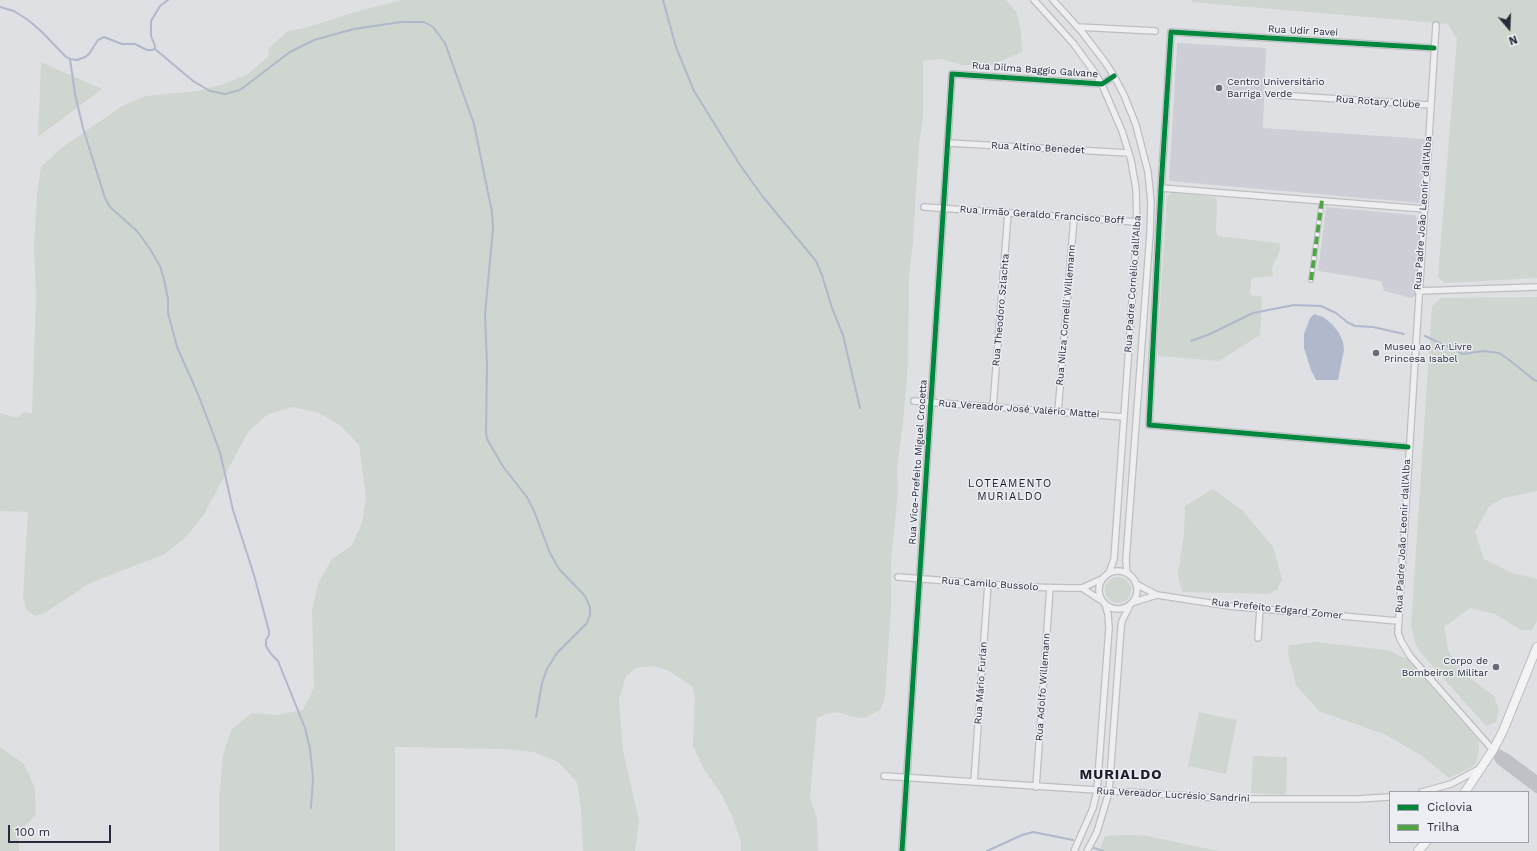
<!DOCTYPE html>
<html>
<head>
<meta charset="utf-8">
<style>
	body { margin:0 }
	#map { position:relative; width:1537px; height:851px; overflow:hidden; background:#dfe0e3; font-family:"Work Sans",sans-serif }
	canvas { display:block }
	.legend { position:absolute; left:1389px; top:791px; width:140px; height:52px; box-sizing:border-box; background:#eceef3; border:1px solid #9ea0a9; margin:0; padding:5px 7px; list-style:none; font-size:12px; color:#282c3a }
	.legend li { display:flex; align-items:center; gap:8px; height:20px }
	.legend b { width:20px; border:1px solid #9ea0a9 }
	.north { position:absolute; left:1489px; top:8px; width:40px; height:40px; -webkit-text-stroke:3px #eceef3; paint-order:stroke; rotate:161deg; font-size:11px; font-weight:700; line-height:16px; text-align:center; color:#282c3a }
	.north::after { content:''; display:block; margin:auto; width:14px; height:18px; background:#282c3a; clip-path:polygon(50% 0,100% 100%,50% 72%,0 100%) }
	.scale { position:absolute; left:8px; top:825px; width:103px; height:18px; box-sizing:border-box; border:2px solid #282c3a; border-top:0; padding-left:5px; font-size:12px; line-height:14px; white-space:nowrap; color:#282c3a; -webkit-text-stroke:3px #eceef3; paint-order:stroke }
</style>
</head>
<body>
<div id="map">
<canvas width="1537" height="851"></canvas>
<ul class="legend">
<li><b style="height:5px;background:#00873e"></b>Ciclovia</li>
<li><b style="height:5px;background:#51a445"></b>Trilha</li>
</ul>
<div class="north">N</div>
<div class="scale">100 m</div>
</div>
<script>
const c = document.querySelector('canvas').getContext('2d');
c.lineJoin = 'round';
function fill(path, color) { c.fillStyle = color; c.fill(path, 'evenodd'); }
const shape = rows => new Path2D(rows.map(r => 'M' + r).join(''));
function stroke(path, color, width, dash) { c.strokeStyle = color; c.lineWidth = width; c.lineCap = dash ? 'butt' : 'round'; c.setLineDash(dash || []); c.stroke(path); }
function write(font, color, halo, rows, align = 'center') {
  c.font = font + ' "Work Sans",sans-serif'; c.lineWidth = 3; c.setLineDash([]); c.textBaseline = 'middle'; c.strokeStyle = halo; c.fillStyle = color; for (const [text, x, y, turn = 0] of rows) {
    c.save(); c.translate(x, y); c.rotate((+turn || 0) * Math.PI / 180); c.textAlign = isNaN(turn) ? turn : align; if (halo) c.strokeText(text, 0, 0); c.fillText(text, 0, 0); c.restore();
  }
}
fill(shape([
	[1177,43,1266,48,1263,128,1425,139,1420,203,1169,181],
	[1326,207,1415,215,1419,223,1416,295,1412,298,1384,291,1381,281,1318,271]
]), '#cecfd6');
fill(shape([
	[402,0,1006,0,1017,13,1021,31,1022,52,991,65,962,65,940,59,923,61,923,117,919,144,913,241,909,275,908,364,903,422,897,470,898,491,891,560,891,608,885,697,880,710,865,718,852,717,838,712,826,714,817,718,810,797,817,819,818,851,741,851,741,843,733,818,722,795,704,769,693,746,695,698,692,686,669,671,654,666,636,668,626,676,619,700,623,751,639,821,635,851,583,851,581,808,577,782,558,762,534,752,503,749,395,747,395,851,219,851,219,798,223,756,231,730,252,713,277,715,303,710,314,688,312,611,318,584,331,560,352,545,362,523,366,497,359,445,341,426,319,413,293,407,268,414,248,432,203,516,186,537,165,554,90,583,46,612,36,616,26,610,23,596,28,512,0,511,0,413,17,418,24,412,32,413,36,297,34,246,37,194,41,167,60,149,122,106,146,96,198,91,224,84,248,74,268,57,269,48,288,31,305,28,355,12],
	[1192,0,1537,0,1537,278,1445,283,1438,277,1457,39,1448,24,1192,2],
	[41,62,102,89,38,137],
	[1171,193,1215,197,1217,201,1216,232,1218,236,1279,243,1281,248,1272,268,1273,276,1253,278,1251,281,1250,292,1252,296,1260,296,1262,299,1260,335,1219,361,1159,356,1157,353,1167,196],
	[1537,297,1537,491,1503,498,1489,506,1475,532,1484,559,1512,573,1537,579,1537,621,1532,630,1521,630,1495,614,1470,608,1444,627,1449,653,1471,679,1494,696,1499,710,1496,722,1486,726,1421,653,1416,644,1411,627,1432,306,1441,298],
	[1213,489,1244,512,1273,547,1282,579,1277,590,1269,594,1183,592,1179,581,1178,573,1184,534,1185,506],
	'1105 590a13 13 0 1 1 26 0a13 13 0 1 1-26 0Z',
	[1316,642,1387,650,1407,659,1479,741,1479,751,1476,763,1470,768,1449,778,1422,756,1386,735,1319,711,1296,685,1288,653,1289,645],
	[1199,712,1237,720,1226,774,1188,766],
	[0,747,24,764,35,788,36,814,19,834,19,851,0,851],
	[1253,756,1287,757,1286,795,1251,793],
	[1129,835,1148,836,1218,851,1099,851,1105,836]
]), '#ced6cf');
fill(shape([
	[1314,314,1323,317,1332,324,1339,333,1343,342,1344,350,1338,380,1316,380,1311,370,1304,348,1304,334,1310,318]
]), '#b0b8cc');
stroke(shape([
	[168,0,160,6,151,21,151,36,155,46,155,49,193,81,210,91,225,94,240,90,290,52,314,40,354,29,401,22,424,22,433,27,445,43,474,124,492,212,493,229,485,314,487,365,486,434,488,441,504,468,527,497,534,511,550,553,559,569,585,596,590,607,590,615,587,623,557,653,547,669,542,683,536,717],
	[663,0,676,47,694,91,740,165,763,197,816,261,822,275,832,308,843,335,860,408],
	[0,7,14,11,28,20,41,31,66,57,70,59,77,60,85,57,89,54,98,40,104,37,122,44,135,44,147,50,152,50,155,49],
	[70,59,75,94,83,128,105,198,110,207,137,231,150,249,160,266,164,279,168,299,168,313,177,347,198,394,220,452,233,510,254,575,269,631,269,635,266,640,266,646,271,654,278,661,305,728,310,749,313,778,311,808],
	[1425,336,1463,354,1483,351,1499,353,1508,359,1533,379,1537,381],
	[1191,341,1210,334,1253,313,1294,305,1321,306,1336,313,1347,322,1355,326,1373,327,1404,334],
	[1094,848,1103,851],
	[987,851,1022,835,1033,832,1073,840]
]), '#b0b8cc', 2);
const pedestrian = shape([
	[1311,280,1322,200]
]);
const minor = shape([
	[1034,0,1073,43,1095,73,1103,87,1122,131,1131,160,1136,189,1137,231,1114,559,1109,573],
	[1053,0,1082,32,1105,62,1114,76,1124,95,1136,125,1148,172,1151,202,1150,233,1126,560,1127,573],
	[1436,25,1398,633,1401,641,1410,656,1493,750],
	[1078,27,1155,31],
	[1278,95,1430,105],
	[948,143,1129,153],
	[1161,188,1424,209],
	[924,207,1137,222],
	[1418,291,1537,287],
	[914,401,1124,417],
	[993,407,1008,213],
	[1058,412,1074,218],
	[1408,447,1149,425,1161,188,1171,32,1434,48],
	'1099 590a19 19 0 1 1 38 0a19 19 0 1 1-38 0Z',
	[898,577,1025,587,1070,588,1082,588,1102,579],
	[1136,584,1157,595,1229,606,1398,621],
	[1082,588,1102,601],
	[1134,602,1157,595],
	[1258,638,1260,609],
	[884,776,1233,799,1357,799,1390,797],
	[974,782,988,584],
	[1036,787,1050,588],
	[1422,792,1451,784,1479,769],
	[902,851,952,74,1102,84,1114,76],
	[1074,851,1093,808,1097,791,1109,628,1108,614,1105,604],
	[1087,851,1097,832,1109,792,1121,628,1122,621,1130,605]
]);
const primary = shape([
	[1465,792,1493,750,1503,731,1537,647],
	[1418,851,1426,842]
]);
stroke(pedestrian, '#bdbec1', 6);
stroke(minor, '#bdbec1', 8);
stroke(primary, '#bcbdc1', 10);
stroke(pedestrian, '#eeeef0', 4);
stroke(minor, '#eeeef0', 5.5);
stroke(shape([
	[1493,750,1500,761,1537,789],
	[1494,751,1506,757,1537,780]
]), '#c0c1c6', 8);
stroke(primary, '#f3f3f4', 8);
stroke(shape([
	[1311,280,1322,200]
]), '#51a445', 4, [8, 4]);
stroke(shape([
	[1408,447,1149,425,1161,188,1171,32,1434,48],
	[902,851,952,74,1102,84,1114,76]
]), '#00873e', 5);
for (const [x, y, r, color] of [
	[1219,88,4,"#686b75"],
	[1376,353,4,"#686b75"],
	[1496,667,4,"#686b75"]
]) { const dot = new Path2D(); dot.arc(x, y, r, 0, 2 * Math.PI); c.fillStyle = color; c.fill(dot); stroke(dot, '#eceef3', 1.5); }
write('10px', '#282c3a', '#eceef3', [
	["Rua Udir Pavei",1303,31,3],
	["Rua Dilma Baggio Galvane",1035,70,4],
	["Rua Rotary Clube",1378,102,4],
	["Rua Altino Benedet",1038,148,3],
	["Rua Padre João Leonir dall'Alba",1423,213,-86],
	["Rua Irmão Geraldo Francisco Boff",1042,215,4],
	["Rua Padre Cornélio dall'Alba",1133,284,-86],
	["Rua Theodoro Szlachta",1001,310,-85],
	["Rua Nilza Comelli Willemann",1066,315,-85],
	["Rua Vereador José Valério Mattei",1019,409,4],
	["Rua Vice-Prefeito Miguel Crocetta",918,462,-86],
	["Rua Padre João Leonir dall'Alba",1403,536,-87],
	["Rua Camilo Bussolo",990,584,4],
	["Rua Prefeito Edgard Zomer",1277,609,6],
	["Rua Mário Furlan",981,683,-86],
	["Rua Adolfo Willemann",1043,687,-86],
	["Rua Vereador Lucrésio Sandrini",1173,795,3]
]);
write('10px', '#282c3a', '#eceef3', [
	["Centro Universitário",1227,82],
	["Barriga Verde",1227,94],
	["Museu ao Ar Livre",1384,347],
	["Princesa Isabel",1384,359],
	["Corpo de",1488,661,"right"],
	["Bombeiros Militar",1488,673,"right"]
], 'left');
c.letterSpacing = '1px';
write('11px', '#1b1d2b', '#eceef3', [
	["LOTEAMENTO",1010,484],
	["MURIALDO",1010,497]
]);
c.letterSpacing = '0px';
c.letterSpacing = '1px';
write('bold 14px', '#1b1d2b', '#eceef3', [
	["MURIALDO",1121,775]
]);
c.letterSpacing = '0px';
</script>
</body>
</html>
